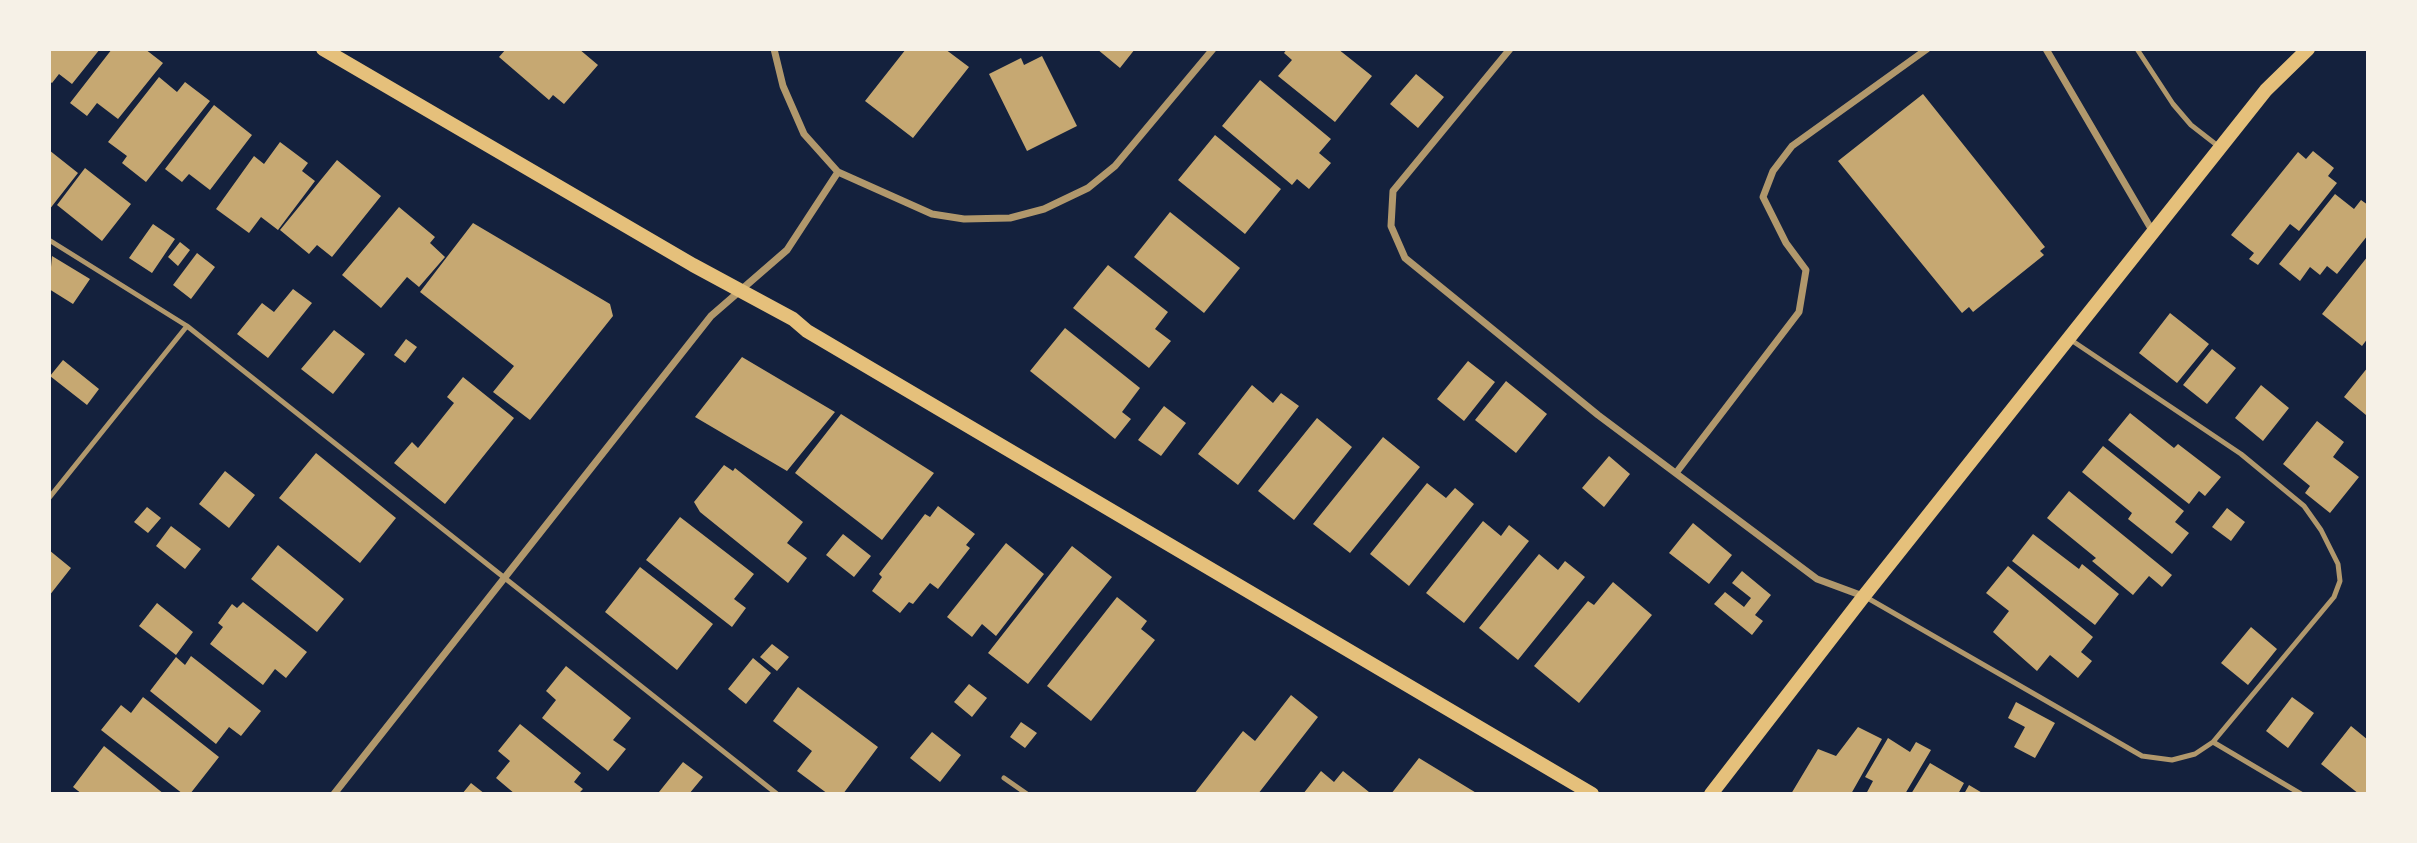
<!DOCTYPE html>
<html>
<head>
<meta charset="utf-8">
<style>
	body { margin:0 }
	#map { position:relative; width:2417px; height:843px; overflow:hidden; background:#14213d; font-family:"Noto Serif",serif }
	canvas { display:block }
	.frame { position:absolute; inset:0; border:51px solid #f6f1e7; pointer-events:none }
</style>
</head>
<body>
<div id="map">
<canvas width="2417" height="843"></canvas>
<div class="frame"></div>
</div>
<script>
const c = document.querySelector('canvas').getContext('2d');
c.lineJoin = 'round';
function fill(path, color) { c.fillStyle = color; c.fill(path, 'evenodd'); }
const shape = rows => new Path2D(rows.map(r => 'M' + r).join(''));
function stroke(path, color, width, dash) { c.strokeStyle = color; c.lineWidth = width; c.lineCap = dash ? 'butt' : 'round'; c.setLineDash(dash || []); c.stroke(path); }
fill(shape([
	[49,49,100,49,72,84,59,74,52,83,49,81],
	[112,49,145,49,163,63,118,119,97,103,87,116,70,103],
	[506,49,579,49,598,65,564,104,553,95,549,100,499,57],
	[906,49,945,49,969,67,913,138,865,101],
	[1097,49,1135,49,1120,68],
	[1287,49,1338,49,1372,76,1335,122,1278,76,1292,60,1284,53],
	[1042,56,1077,126,1027,151,989,74,1021,58,1024,65],
	[1416,74,1444,97,1418,128,1390,104],
	[159,77,177,92,185,82,210,101,146,182,122,163,127,156,108,142],
	[1260,80,1331,139,1319,153,1331,163,1309,189,1297,179,1292,185,1222,126],
	[1923,94,2045,247,2040,251,2044,255,1973,312,1969,307,1962,313,1838,161],
	[214,105,252,135,210,190,189,174,182,182,165,169],
	[1215,135,1281,189,1245,234,1178,180],
	[280,142,308,163,302,171,315,181,278,230,261,217,249,233,216,209,254,156,264,164],
	[49,150,78,173,49,210],
	[2313,151,2334,168,2328,176,2337,183,2299,231,2290,224,2258,265,2249,259,2254,253,2231,235,2298,152,2306,159],
	[337,160,381,196,332,257,317,245,309,254,280,230],
	[85,168,131,204,102,241,57,205],
	[2335,194,2354,209,2361,200,2368,205,2368,235,2337,274,2327,266,2320,275,2310,267,2300,281,2279,264],
	[399,207,435,237,430,243,445,257,419,287,407,277,381,308,342,275],
	[1170,212,1240,268,1204,313,1134,257],
	[473,223,610,304,613,316,530,420,493,392,514,366,420,292],
	[153,224,175,239,152,273,129,258],
	[180,242,190,250,178,266,168,257],
	[197,253,215,267,191,299,173,285],
	[52,256,90,279,73,304,49,289],
	[2368,256,2368,338,2362,346,2322,314],
	[1108,265,1168,312,1155,329,1171,341,1149,368,1073,308],
	[293,289,312,303,268,358,237,334,262,303,274,312],
	[2170,313,2209,344,2177,383,2139,353],
	[1065,328,1140,388,1122,412,1131,419,1115,439,1030,371],
	[334,330,365,354,333,394,301,369],
	[406,339,417,347,405,363,394,355],
	[2212,349,2236,368,2207,404,2183,385],
	[742,357,835,412,787,471,695,417],
	[63,360,99,389,87,405,50,376],
	[1468,361,1495,382,1464,421,1437,399],
	[2368,367,2368,413,2366,415,2344,397],
	[463,377,514,418,445,504,394,463,412,442,418,448,454,403,447,397],
	[1506,381,1547,414,1516,453,1475,420],
	[1252,385,1273,403,1281,393,1299,406,1238,485,1198,454],
	[2261,385,2289,408,2263,441,2235,418],
	[1164,406,1186,423,1161,456,1138,440],
	[2130,413,2174,448,2178,444,2221,477,2205,496,2199,491,2189,504,2108,440],
	[841,414,934,473,882,540,795,473],
	[1317,418,1352,447,1294,520,1258,491],
	[2317,421,2344,442,2333,457,2359,477,2330,513,2305,493,2310,486,2283,464],
	[1383,437,1420,467,1350,553,1313,524],
	[2103,446,2184,511,2175,522,2189,533,2172,554,2128,519,2132,513,2082,472],
	[316,453,396,518,360,563,279,498],
	[1609,456,1630,474,1604,507,1582,488],
	[724,465,733,471,735,468,803,522,787,543,807,558,788,583,700,512,694,502],
	[225,471,255,495,229,528,199,504],
	[1427,483,1446,498,1455,488,1474,504,1409,586,1370,554],
	[2069,491,2172,575,2162,587,2149,576,2133,595,2092,561,2096,558,2047,518],
	[938,506,975,534,966,545,970,548,938,589,930,583,913,604,909,602,900,613,872,591,882,577,879,574,925,514,930,517],
	[147,507,161,518,148,533,134,522],
	[2227,508,2245,522,2231,541,2212,527],
	[680,517,754,574,734,599,746,608,732,627,646,560],
	[1483,521,1501,536,1509,525,1529,541,1464,623,1426,593],
	[1693,523,1732,555,1709,584,1669,553],
	[171,526,201,549,185,569,156,546],
	[843,534,871,556,854,577,826,555],
	[2033,534,2079,569,2082,564,2119,594,2095,625,2012,561],
	[1006,543,1044,574,996,636,982,624,972,637,947,617],
	[278,545,344,599,317,632,251,579],
	[1072,546,1112,577,1028,684,988,653],
	[49,550,71,568,49,596],
	[1539,554,1558,570,1565,561,1585,577,1518,660,1479,628],
	[2008,566,2093,637,2081,652,2092,661,2078,678,2050,655,2037,671,1993,632,2009,611,1986,593],
	[640,567,713,624,677,670,605,612],
	[1742,571,1771,595,1755,615,1763,621,1752,635,1714,604,1725,592,1744,607,1751,598,1732,583],
	[1613,582,1652,615,1579,703,1534,666,1588,601,1594,605],
	[1117,597,1147,621,1141,629,1155,640,1091,721,1047,686],
	[243,602,307,652,286,678,275,669,263,685,210,644,223,627,218,623,232,604,237,608],
	[157,603,193,632,176,655,139,626],
	[2251,627,2277,649,2248,685,2221,663],
	[772,644,789,657,777,671,760,657],
	[191,656,261,711,241,736,229,727,216,744,150,691,176,657,185,665],
	[753,658,771,673,746,704,728,689],
	[566,666,631,718,613,740,626,749,608,771,542,718,556,700,546,691],
	[969,684,987,698,972,717,954,702],
	[798,687,878,747,843,794,828,794,797,771,812,751,773,721],
	[1291,695,1318,717,1258,794,1194,794,1243,731,1255,741],
	[143,697,219,757,190,794,183,794,101,730,121,705,131,713],
	[2292,697,2314,713,2288,748,2266,731],
	[2016,702,2055,723,2035,758,2014,747,2025,727,2008,718],
	[1021,722,1037,733,1025,748,1010,737],
	[520,724,581,773,574,782,583,789,578,794,515,794,496,778,510,761,498,751],
	[2351,726,2368,740,2368,794,2359,794,2321,764],
	[1858,727,1882,739,1851,794,1791,794,1818,749,1836,756],
	[932,732,961,755,940,782,910,758],
	[1888,738,1910,752,1916,742,1931,750,1905,794,1866,794,1873,781,1865,777],
	[104,746,164,794,82,794,73,787],
	[1419,758,1478,794,1391,794],
	[683,762,703,777,689,794,662,794,659,792],
	[1930,763,1964,783,1958,794,1911,794],
	[1321,771,1334,782,1343,771,1369,792,1303,794],
	[471,783,485,794,462,794],
	[1969,785,1984,794,1964,794]
]), '#c6a872');
stroke(shape([
	[2137,49,2173,104,2191,125,2218,146],
	[49,240,187,326,777,794],
	[49,498,187,326],
	[1864,596,2142,756,2172,760,2195,754,2213,742,2334,597,2340,581,2338,564,2321,530,2304,506,2241,454,2071,340],
	[2213,742,2301,794],
	[1004,778,1027,794]
]), '#b1986c', 5);
stroke(shape([
	[774,49,783,86,804,134,838,172,932,214,964,219,1010,218,1044,209,1088,188,1115,166,1213,49],
	[1510,49,1393,191,1391,226,1405,258,1598,415,1817,579,1863,596],
	[2046,49,2153,232],
	[1676,473,1799,312,1806,270,1786,243,1763,197,1773,171,1792,146,1927,49],
	[334,794,711,316,787,250,838,172]
]), '#b1986c', 7);
stroke(shape([
	[323,49,693,265,793,319,807,331,1592,794],
	[1711,794,1864,596,2266,90,2308,49]
]), '#e5c07b', 14);
</script>
</body>
</html>
